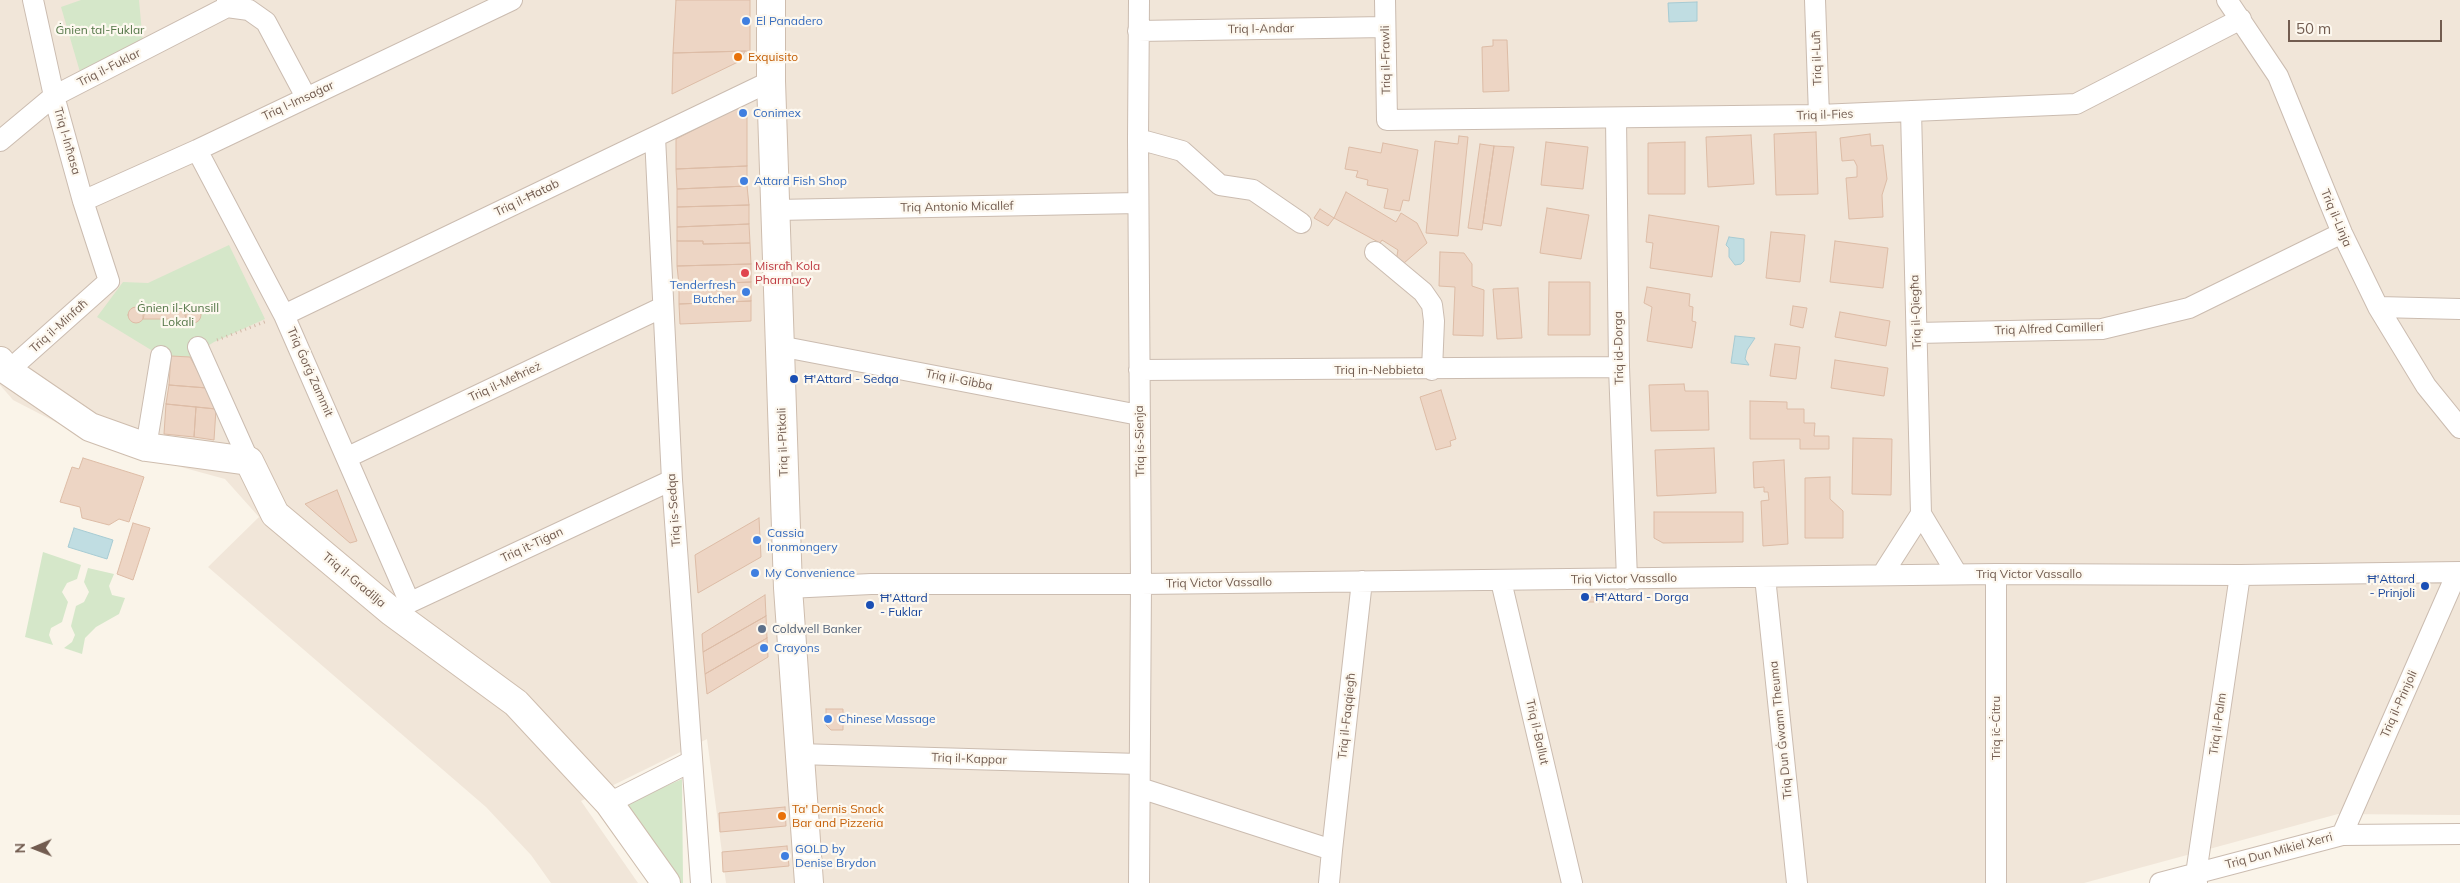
<!DOCTYPE html>
<html>
<head>
<meta charset="utf-8">
<style>
	body { margin:0 }
	#map { position:relative; width:2460px; height:883px; overflow:hidden; background:#faf4e9; font-family:Mulish,sans-serif }
	canvas { display:block }
	.north { position:absolute; left:10px; top:823px; width:50px; height:50px; -webkit-text-stroke:4px #fdf8ef; paint-order:stroke; rotate:269deg; font-size:14px; font-weight:700; line-height:20px; text-align:center; color:#725c50 }
	.north::after { content:''; display:block; margin:auto; width:18px; height:22px; background:#725c50; clip-path:polygon(50% 0,100% 100%,50% 72%,0 100%) }
	.scale { position:absolute; left:2288px; top:20px; width:154px; height:22px; box-sizing:border-box; border:2px solid #725c50; border-top:0; padding-left:6px; font-size:15px; line-height:18px; white-space:nowrap; color:#725c50; -webkit-text-stroke:4px #fdf8ef; paint-order:stroke }
</style>
</head>
<body>
<div id="map">
<canvas width="2460" height="883"></canvas>
<div class="north">N</div>
<div class="scale">50 m</div>
</div>
<script>
const c = document.querySelector('canvas').getContext('2d');
c.lineJoin = 'round';
function fill(path, color) { c.fillStyle = color; c.fill(path, 'evenodd'); }
const shape = rows => new Path2D(rows.map(r => 'M' + r).join(''));
function stroke(path, color, width, dash) { c.strokeStyle = color; c.lineWidth = width; c.lineCap = dash ? 'butt' : 'round'; c.setLineDash(dash || []); c.stroke(path); }
function write(font, color, halo, rows, align = 'center') {
  c.font = font + ' Mulish,sans-serif'; c.lineWidth = 4.5; c.setLineDash([]); c.textBaseline = 'middle'; c.strokeStyle = halo; c.fillStyle = color; for (const [text, x, y, turn = 0] of rows) {
    c.save(); c.translate(x, y); c.rotate((+turn || 0) * Math.PI / 180); c.textAlign = isNaN(turn) ? turn : align; if (halo) c.strokeText(text, 0, 0); c.fillText(text, 0, 0); c.restore();
  }
}
fill(shape([
	[0,0,2460,0,2460,815,2338,814,2084,883,726,883,707,739,581,801,638,883,551,883,531,855,486,807,208,567,259,517,225,479,170,464,73,431,13,400,0,385]
]), '#f1e6d9');
fill(shape([
	[81,0,139,0,143,44,80,72,61,7],
	[229,245,265,319,214,342,190,357,161,356,97,317,123,282,148,283],
	[43,552,81,565,77,579,67,583,62,592,68,602,62,622,51,628,49,635,53,645,25,637],
	[88,568,114,574,109,586,112,595,125,598,119,614,96,627,85,638,82,654,64,648,72,642,75,635,71,626,76,606,84,602,89,592,84,582],
	[682,779,683,883,681,883,625,804]
]), '#d5e7c9');
const water = shape([
	[1697,2,1697,21,1669,22,1668,3,1697,2],
	[1729,237,1744,239,1744,261,1741,264,1735,265,1729,257,1729,248,1726,245,1729,237],
	[1735,336,1755,338,1747,350,1745,359,1749,365,1731,363,1735,336],
	[74,528,113,540,107,559,68,547,74,528]
]);
fill(water, '#c0dde2');
stroke(water, '#a7cbd3', 1);
const building = shape([
	[676,0,750,0,750,51,673,53,676,0],
	[1493,40,1507,40,1509,91,1483,92,1482,47,1493,46,1493,40],
	[745,51,740,61,672,94,673,53,745,51],
	[741,106,747,112,747,166,676,169,676,139,741,106],
	[1816,132,1818,194,1776,195,1774,134,1816,132],
	[1870,134,1871,146,1883,145,1887,179,1882,195,1883,217,1849,219,1846,178,1857,177,1857,166,1854,160,1842,161,1840,138,1870,134],
	[1751,135,1754,184,1708,187,1706,137,1751,135],
	[1459,136,1468,137,1458,236,1426,233,1435,141,1458,144,1459,136],
	[1546,142,1588,147,1583,189,1541,185,1546,142],
	[1685,142,1685,194,1648,194,1648,143,1685,142],
	[1383,143,1418,150,1409,201,1403,200,1400,211,1384,208,1388,189,1367,185,1368,180,1356,177,1358,171,1345,169,1349,147,1381,153,1383,143],
	[1480,144,1494,146,1482,230,1468,228,1480,144],
	[1494,146,1514,147,1501,226,1483,223,1494,146],
	[747,166,747,186,677,189,676,169,747,166],
	[747,186,749,205,677,207,677,189,747,186],
	[1346,192,1396,222,1401,213,1417,223,1427,243,1404,263,1396,261,1398,250,1382,240,1380,243,1334,218,1346,192],
	[749,205,749,224,677,227,677,207,749,205],
	[1547,208,1589,215,1581,259,1540,253,1547,208],
	[1320,209,1334,218,1328,226,1314,218,1320,209],
	[1649,215,1719,226,1712,277,1650,268,1653,243,1646,242,1649,215],
	[749,224,750,243,703,244,703,241,677,241,677,227,749,224],
	[1771,232,1805,235,1800,282,1766,278,1771,232],
	[677,241,703,241,703,244,750,243,751,264,677,266,677,241],
	[1835,241,1888,248,1883,288,1830,282,1835,241],
	[1440,252,1464,253,1472,264,1472,286,1484,290,1483,336,1453,335,1455,287,1439,286,1440,252],
	[751,264,751,282,679,285,677,266,751,264],
	[751,282,751,301,679,304,679,285,751,282],
	[1549,282,1590,282,1590,335,1548,335,1549,282],
	[1647,287,1690,294,1689,306,1693,307,1692,321,1696,322,1692,348,1647,341,1652,307,1644,303,1647,287],
	[1518,288,1522,338,1497,339,1493,289,1518,288],
	[751,301,751,321,680,324,679,304,751,301],
	[1793,306,1807,308,1803,328,1790,325,1793,306],
	'185 315a8 8 0 1 1 16 0a8 8 0 1 1-16 0Z',
	'128 315a8 8 0 1 1 16 0a8 8 0 1 1-16 0Z',
	[143,311,186,311,186,319,143,319,143,311],
	[1840,312,1890,321,1886,346,1835,337,1840,312],
	[1775,344,1800,347,1796,379,1770,376,1775,344],
	[171,356,190,357,207,388,169,385,171,356],
	[1835,360,1888,368,1884,396,1831,388,1835,360],
	[1684,384,1685,391,1708,391,1709,430,1651,431,1649,385,1684,384],
	[169,385,207,388,216,409,166,404,169,385],
	[1441,390,1456,439,1450,441,1451,446,1436,450,1420,397,1441,390],
	[1750,401,1787,402,1787,409,1804,409,1804,423,1815,423,1814,436,1829,436,1829,449,1800,449,1800,439,1750,439,1750,401],
	[166,404,196,407,194,437,164,434,166,404],
	[196,407,216,409,214,440,194,437,196,407],
	[1853,438,1892,439,1891,495,1852,494,1853,438],
	[1714,448,1716,493,1657,496,1655,450,1714,448],
	[83,458,144,477,129,522,119,519,109,525,82,518,80,507,60,502,72,467,79,469,83,458],
	[1784,460,1788,544,1763,546,1761,501,1769,500,1768,492,1764,492,1764,487,1754,488,1753,462,1784,460],
	[1830,477,1830,499,1843,511,1843,538,1805,538,1805,478,1830,477],
	[337,490,357,541,350,543,305,504,337,490],
	[1654,512,1743,512,1743,542,1663,543,1654,538,1654,512],
	[759,518,761,557,698,593,695,555,759,518],
	[133,523,150,528,133,580,117,574,133,523],
	[765,595,766,616,703,652,702,634,765,595],
	[1583,597,1595,597,1595,602,1583,602,1583,597],
	[766,616,767,638,705,674,703,652,766,616],
	[767,638,768,657,707,694,705,674,767,638],
	[826,709,843,709,843,730,831,730,826,725,826,709],
	[785,807,786,826,720,832,719,813,785,807],
	[787,846,789,866,723,872,722,852,787,846]
]);
fill(building, '#edd5c4');
stroke(building, '#ddbca6', 1);
const street = shape([
	[227,0,227,7,249,10,266,22,306,97],
	[1385,0,1387,120,1819,115,2076,104,2241,19],
	[1815,0,1819,115],
	[2227,0,2278,76,2342,233,2378,307,2426,386,2460,428],
	[1138,31,1385,27],
	[1911,111,1921,514,1957,574],
	[1616,118,1619,367,1627,579],
	[655,137,672,480,701,883],
	[1138,139,1182,151,1220,185,1253,190,1301,223],
	[0,141,54,96,227,7],
	[197,150,284,315,409,601],
	[83,201,197,150,512,0],
	[776,210,1138,203],
	[1375,252,1423,292,1432,305,1434,321,1432,370],
	[2378,307,2460,309],
	[284,315,771,81],
	[1917,333,2102,329,2189,308,2342,233],
	[779,346,1139,415],
	[198,347,249,461],
	[1139,370,1619,367],
	[8,371,109,281,83,201,54,96,33,0],
	[146,447,161,356],
	[348,457,663,307],
	[1996,574,1996,883],
	[1882,575,1921,514],
	[1765,577,1797,883],
	[1501,581,1572,883],
	[788,588,871,584,1141,584,1996,574,2240,575,2460,572],
	[398,608,672,480],
	[798,754,1139,764],
	[1140,788,1332,850,1362,581],
	[609,803,692,761],
	[2342,835,2457,573],
	[1139,883,1141,584,1138,139,1139,0],
	[1329,883,1332,850],
	[2160,883,2342,835,2460,834],
	[2197,883,2196,874,2240,575]
]);
const secondary = shape([
	[771,0,771,81,788,588,809,883],
	[0,361,8,371,90,427,146,447,249,461,275,514,392,612,516,703,609,803,666,883]
]);
stroke(street, '#cbbcb0', 22);
stroke(secondary, '#cebdae', 30);
stroke(shape([
	[217,340,267,321]
]), '#d2b8a7', 3, [1, 4]);
stroke(street, '#fff', 20);
stroke(secondary, '#fff', 28);
for (const [x, y, r, color] of [
	[746,21,5,"#3f7fe0"],
	[738,57,5,"#e8710a"],
	[743,113,5,"#3f7fe0"],
	[744,181,5,"#3f7fe0"],
	[745,273,5,"#e0444e"],
	[746,292,5,"#3f7fe0"],
	[794,379,5,"#1a4fb4"],
	[757,540,5,"#3f7fe0"],
	[755,573,5,"#3f7fe0"],
	[2425,586,5,"#1a4fb4"],
	[1585,597,5,"#1a4fb4"],
	[870,605,5,"#1a4fb4"],
	[762,629,5,"#5c6f8a"],
	[764,648,5,"#3f7fe0"],
	[828,719,5,"#3f7fe0"],
	[782,816,5,"#e8710a"],
	[785,856,5,"#3f7fe0"]
]) { const dot = new Path2D(); dot.arc(x, y, r, 0, 2 * Math.PI); c.fillStyle = color; c.fill(dot); stroke(dot, '#fdf8ef', 2); }
write('12px', '#366cbe', '#fdf8ef', [
	["El Panadero",756,21],
	["Conimex",753,113],
	["Attard Fish Shop",754,181],
	["Tenderfresh",736,285,"right"],
	["Butcher",736,299,"right"],
	["Cassia",767,533],
	["Ironmongery",767,547],
	["My Convenience",765,573],
	["Crayons",774,648],
	["Chinese Massage",838,719],
	["GOLD by",795,849],
	["Denise Brydon",795,863]
], 'left');
write('12px', '#725c50', '#fdf8ef', [
	["Triq l-Andar",1261,29,-1],
	["Triq il-Luħ",1817,58,-92],
	["Triq il-Frawli",1386,60,-91],
	["Triq il-Fuklar",109,68,-27],
	["Triq l-Imsaġar",298,101,-25],
	["Triq il-Fies",1825,115,-2],
	["Triq l-Inħasa",67,141,74],
	["Triq il-Ħatab",527,198,-26],
	["Triq Antonio Micallef",957,207,-1],
	["Triq il-Linja",2336,218,67],
	["Triq il-Qiegħa",1916,312,-92],
	["Triq il-Minfaħ",59,326,-42],
	["Triq Alfred Camilleri",2049,329,-2],
	["Triq id-Dorga",1619,348,-91],
	["Triq in-Nebbieta",1379,370],
	["Triq Ġorġ Zammit",310,372,66],
	["Triq il-Gibba",959,380,11],
	["Triq il-Meħrież",505,382,-25],
	["Triq is-Sienja",1140,441,-91],
	["Triq il-Pitkali",783,442,-92],
	["Triq is-Sedqa",674,510,-94],
	["Triq it-Tiġan",532,545,-25],
	["Triq Victor Vassallo",2029,574],
	["Triq Victor Vassallo",1624,579,-1],
	["Triq il-Gradilja",354,580,40],
	["Triq Victor Vassallo",1219,583,-1],
	["Triq il-Prinjoli",2399,704,-66],
	["Triq il-Faqqiegħ",1347,716,-84],
	["Triq il-Palm",2218,724,-82],
	["Triq iċ-Ċitru",1996,728,-90],
	["Triq Dun Ġwann Theuma",1781,730,-96],
	["Triq il-Ballut",1537,732,77],
	["Triq il-Kappar",969,759,2],
	["Triq Dun Mikiel Xerri",2279,851,-15]
]);
write('12px', '#557749', '#fdf8ef', [
	["Ġnien tal-Fuklar",100,30],
	["Ġnien il-Kunsill",178,308],
	["Lokali",178,322]
]);
write('12px', '#c56008', '#fdf8ef', [
	["Exquisito",748,57],
	["Ta' Dernis Snack",792,809],
	["Bar and Pizzeria",792,823]
], 'left');
write('12px', '#be3a42', '#fdf8ef', [
	["Misraħ Kola",755,266],
	["Pharmacy",755,280]
], 'left');
write('12px', '#164399', '#fdf8ef', [
	["Ħ'Attard - Sedqa",804,379],
	["Ħ'Attard",2415,579,"right"],
	["- Prinjoli",2415,593,"right"],
	["Ħ'Attard - Dorga",1595,597],
	["Ħ'Attard",880,598],
	["- Fuklar",880,612]
], 'left');
write('12px', '#4e5e75', '#fdf8ef', [
	["Coldwell Banker",772,629]
], 'left');
</script>
</body>
</html>
